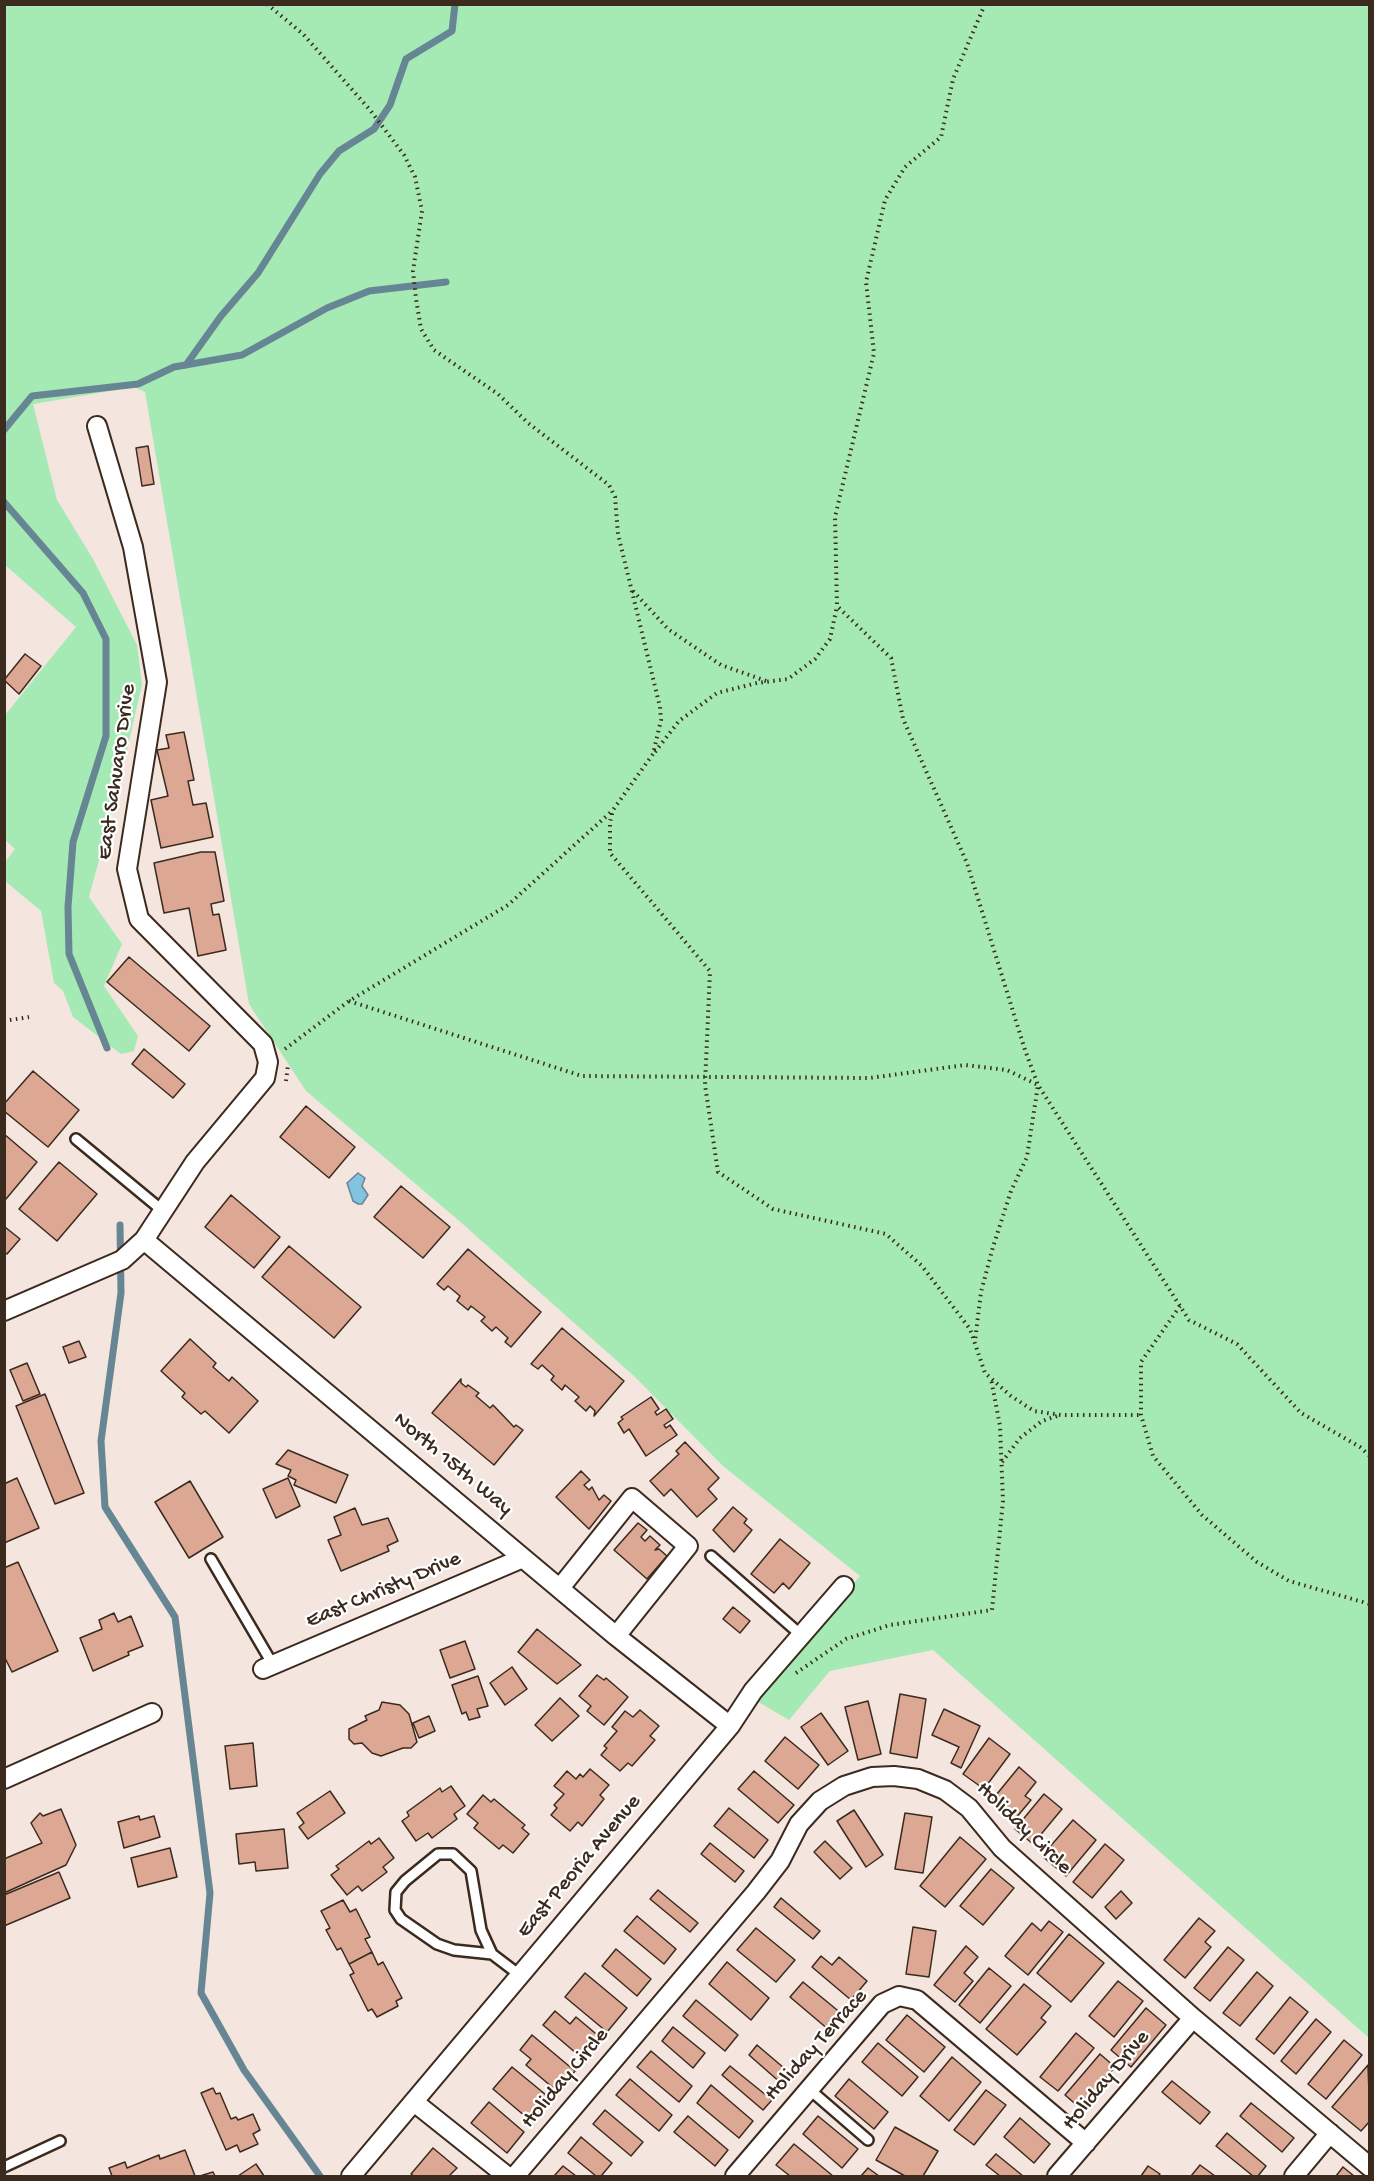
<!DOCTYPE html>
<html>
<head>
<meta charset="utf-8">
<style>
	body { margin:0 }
	#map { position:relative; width:1374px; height:2181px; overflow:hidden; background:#f5e5df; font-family:"Gochi Hand",sans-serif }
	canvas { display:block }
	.frame { position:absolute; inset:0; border:6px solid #3b2a1e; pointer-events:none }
</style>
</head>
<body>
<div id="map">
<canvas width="1374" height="2181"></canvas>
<div class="frame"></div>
</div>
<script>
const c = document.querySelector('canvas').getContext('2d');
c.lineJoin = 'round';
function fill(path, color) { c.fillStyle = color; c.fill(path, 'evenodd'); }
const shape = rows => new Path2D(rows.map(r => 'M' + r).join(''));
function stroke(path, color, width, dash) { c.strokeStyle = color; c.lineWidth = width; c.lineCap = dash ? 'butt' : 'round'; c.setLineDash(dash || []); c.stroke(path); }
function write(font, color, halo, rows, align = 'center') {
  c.font = font + ' "Gochi Hand",sans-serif'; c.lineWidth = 4.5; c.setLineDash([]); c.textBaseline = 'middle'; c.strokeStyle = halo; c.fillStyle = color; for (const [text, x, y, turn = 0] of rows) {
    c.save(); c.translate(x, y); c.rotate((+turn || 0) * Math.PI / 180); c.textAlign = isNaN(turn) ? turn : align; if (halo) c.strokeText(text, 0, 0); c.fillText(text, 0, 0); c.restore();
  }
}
fill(shape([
	[5,5,1369,5,1369,2038,933,1650,830,1671,789,1720,755,1700,860,1576,723,1466,634,1376,457,1219,306,1091,249,1004,145,392,134,387,33,404,57,500,93,559,137,645,142,684,118,790,89,897,122,944,104,986,138,1036,134,1051,121,1054,73,1017,63,991,54,983,41,911,5,881,5,862,15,849,5,840,5,715,76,627,5,565]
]), '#a5eab5');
const water = shape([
	[358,1173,365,1178,362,1186,368,1195,362,1204,358,1204,353,1201,347,1183,358,1173]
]);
fill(water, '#82c3e2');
stroke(water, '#668694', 1.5);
stroke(shape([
	[186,365,221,316,258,273,320,174,339,151,374,129,390,105,406,59,452,31,455,4],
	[4,430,32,396,138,384,174,367,242,355,327,308,369,291,446,282],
	[4,502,83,593,106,639,106,736,73,842,68,907,69,954,107,1048],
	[120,1225,121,1293,101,1441,105,1507,175,1617,210,1893,201,1993,244,2070,320,2176]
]), '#668694', 7);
const building = shape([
	[148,446,154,484,142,486,136,448,148,446],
	[25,654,41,666,19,694,4,680,25,654],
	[184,732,194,780,188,781,193,805,206,803,213,837,161,848,151,800,168,796,157,750,169,748,166,735,184,732],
	[201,852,215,852,224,901,211,904,213,915,219,914,226,950,198,956,189,908,164,913,154,863,201,852],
	[129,957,210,1026,189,1051,107,982,129,957],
	[144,1049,185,1084,173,1098,132,1064,144,1049],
	[33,1071,79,1110,48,1147,4,1111,4,1104,33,1071],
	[306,1106,355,1147,329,1178,280,1137,306,1106],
	[4,1134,37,1162,6,1199,4,1198,4,1134],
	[59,1162,97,1194,57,1241,19,1209,59,1162],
	[401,1186,450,1227,423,1258,374,1217,401,1186],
	[231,1195,280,1237,254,1268,205,1227,231,1195],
	[5,1227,20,1239,7,1254,4,1252,5,1227],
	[289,1246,361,1307,334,1338,262,1277,289,1246],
	[468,1249,541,1312,511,1347,505,1342,508,1338,496,1327,492,1331,481,1321,485,1317,471,1306,468,1310,457,1301,460,1296,448,1286,444,1290,437,1284,468,1249],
	[562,1328,624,1381,594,1416,595,1411,590,1406,586,1411,575,1401,579,1397,565,1385,562,1390,551,1380,554,1376,542,1365,538,1369,531,1364,562,1328],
	[190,1339,216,1363,213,1367,229,1381,232,1377,258,1401,229,1433,205,1411,201,1414,182,1397,185,1393,161,1371,190,1339],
	[79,1341,86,1357,69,1363,63,1347,79,1341],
	[27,1363,40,1394,23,1401,10,1370,27,1363],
	[461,1379,461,1383,466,1387,468,1385,479,1393,476,1396,490,1408,493,1405,514,1427,516,1425,523,1430,494,1465,432,1413,461,1379],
	[45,1394,84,1493,55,1504,16,1406,45,1394],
	[651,1397,659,1409,655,1412,657,1415,666,1409,673,1419,664,1425,666,1428,670,1425,677,1435,646,1456,629,1429,624,1433,618,1423,623,1419,621,1417,651,1397],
	[685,1442,719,1478,708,1489,717,1499,697,1517,671,1489,664,1496,650,1481,679,1454,676,1451,685,1442],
	[288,1450,348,1475,336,1503,294,1485,296,1480,288,1476,291,1470,276,1464,288,1450],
	[581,1471,590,1480,584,1485,589,1490,592,1487,599,1500,604,1495,611,1501,589,1529,556,1497,581,1471],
	[17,1478,39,1528,4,1543,4,1484,17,1478],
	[288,1478,300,1506,276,1518,263,1489,288,1478],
	[190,1481,223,1537,189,1558,155,1502,190,1481],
	[733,1507,747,1519,744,1523,752,1530,734,1552,713,1530,733,1507],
	[355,1508,362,1525,388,1518,398,1541,387,1546,389,1551,341,1571,328,1540,341,1535,334,1517,355,1508],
	[638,1523,647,1530,641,1537,645,1541,650,1536,660,1545,655,1550,659,1549,667,1556,647,1579,614,1550,638,1523],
	[780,1539,810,1563,789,1589,783,1583,774,1593,751,1574,780,1539],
	[18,1562,58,1651,12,1672,4,1656,4,1568,18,1562],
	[733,1607,750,1621,740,1633,723,1619,733,1607],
	[114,1613,118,1622,131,1616,143,1646,128,1652,129,1655,93,1671,80,1638,102,1629,99,1620,114,1613],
	[537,1629,581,1665,557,1684,518,1652,537,1629],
	[465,1641,475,1669,450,1678,440,1650,465,1641],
	[512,1667,527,1689,505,1705,490,1683,512,1667],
	[597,1675,604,1680,606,1678,628,1697,604,1725,587,1711,591,1706,579,1696,597,1675],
	[478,1676,488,1706,477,1709,480,1717,469,1720,466,1712,462,1714,452,1685,478,1676],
	[900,1694,926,1699,917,1758,890,1753,900,1694],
	[560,1698,579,1716,552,1741,535,1725,560,1698],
	[868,1701,881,1754,858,1760,845,1707,868,1701],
	[382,1702,400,1705,409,1714,417,1742,411,1748,403,1748,381,1756,372,1753,362,1743,354,1744,349,1739,349,1729,367,1720,365,1716,379,1710,382,1702],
	[944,1709,980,1726,961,1768,951,1763,959,1747,932,1735,944,1709],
	[640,1710,659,1726,650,1736,655,1740,632,1766,628,1763,620,1771,601,1755,607,1748,604,1746,617,1731,612,1727,625,1711,633,1717,640,1710],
	[821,1713,848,1751,828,1765,801,1727,821,1713],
	[429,1716,435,1731,419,1738,413,1723,429,1716],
	[785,1737,819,1765,798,1789,765,1761,785,1737],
	[989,1738,1010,1754,984,1789,963,1774,989,1738],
	[253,1743,257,1786,230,1789,225,1746,253,1743],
	[1019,1767,1036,1782,1025,1796,1031,1800,1015,1819,992,1800,1019,1767],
	[590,1769,609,1785,600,1795,604,1799,582,1826,578,1822,570,1831,551,1815,557,1808,554,1805,564,1794,554,1786,567,1771,576,1779,580,1774,583,1777,590,1769],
	[754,1771,794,1805,778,1823,738,1789,754,1771],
	[451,1786,465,1806,454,1814,457,1819,432,1838,428,1833,416,1841,402,1821,409,1816,407,1812,440,1788,442,1792,451,1786],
	[330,1791,345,1813,308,1839,299,1827,304,1823,297,1813,330,1791],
	[1044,1794,1062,1809,1033,1844,1015,1829,1044,1794],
	[483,1795,491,1802,494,1799,525,1825,522,1828,529,1834,513,1853,503,1845,499,1849,474,1828,478,1823,467,1814,483,1795],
	[729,1808,768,1840,754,1858,714,1826,729,1808],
	[61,1809,76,1845,66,1865,4,1893,4,1859,42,1843,31,1823,40,1813,43,1816,61,1809],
	[854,1810,883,1855,866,1867,837,1821,854,1810],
	[905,1813,932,1817,923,1873,895,1869,905,1813],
	[139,1816,140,1820,154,1816,160,1837,124,1848,118,1822,139,1816],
	[1073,1820,1096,1840,1066,1876,1042,1856,1073,1820],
	[284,1829,288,1868,256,1871,255,1862,239,1864,236,1834,284,1829],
	[960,1837,986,1859,945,1907,920,1886,960,1837],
	[379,1838,394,1858,383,1867,387,1872,362,1891,358,1886,347,1895,331,1875,339,1869,336,1866,369,1841,371,1844,379,1838],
	[825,1841,852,1868,840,1879,814,1852,825,1841],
	[710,1843,744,1871,735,1882,701,1854,710,1843],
	[1105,1844,1124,1860,1092,1898,1073,1882,1105,1844],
	[170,1848,177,1877,138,1887,131,1858,170,1848],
	[991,1869,1014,1888,983,1925,960,1906,991,1869],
	[59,1872,70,1898,4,1926,4,1895,59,1872],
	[658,1890,698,1923,690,1932,650,1899,658,1890],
	[1121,1891,1132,1903,1116,1919,1105,1907,1121,1891],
	[781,1898,820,1931,813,1939,774,1907,781,1898],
	[343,1900,350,1912,356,1909,370,1937,365,1939,372,1952,349,1964,341,1948,337,1950,326,1930,330,1928,321,1911,343,1900],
	[637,1916,676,1949,664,1964,624,1931,637,1916],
	[1199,1918,1215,1931,1205,1942,1211,1947,1185,1978,1164,1960,1199,1918],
	[1049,1921,1063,1932,1028,1975,1005,1956,1032,1923,1041,1931,1049,1921],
	[913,1927,936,1931,929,1977,906,1974,913,1927],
	[756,1928,795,1960,776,1982,737,1950,756,1928],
	[1069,1934,1104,1963,1071,2002,1037,1973,1069,1934],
	[966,1946,978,1957,964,1973,973,1981,955,2002,934,1985,966,1946],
	[1228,1947,1244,1960,1210,2001,1194,1988,1228,1947],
	[616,1949,651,1979,637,1996,602,1966,616,1949],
	[372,1952,378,1965,383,1962,402,1998,396,2001,398,2006,377,2017,372,2009,368,2011,350,1975,354,1973,349,1964,372,1952],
	[821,1956,832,1965,839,1957,867,1981,851,2000,812,1967,821,1956],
	[727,1962,769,1998,751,2020,709,1984,727,1962],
	[989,1968,1011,1986,980,2023,959,2005,989,1968],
	[1257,1972,1273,1986,1240,2026,1223,2013,1257,1972],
	[585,1973,627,2008,607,2032,565,1997,585,1973],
	[1118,1981,1143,2001,1114,2037,1089,2016,1118,1981],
	[803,1982,842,2014,829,2030,790,1997,803,1982],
	[1024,1984,1051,2006,1041,2018,1046,2022,1017,2055,986,2029,1024,1984],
	[1290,1997,1308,2012,1274,2054,1256,2039,1290,1997],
	[696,2000,738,2035,725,2051,683,2016,696,2000],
	[1146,2008,1166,2025,1131,2067,1111,2050,1146,2008],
	[555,2011,570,2024,576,2017,601,2038,583,2059,543,2025,555,2011],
	[907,2015,945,2047,924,2072,886,2040,907,2015],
	[1316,2019,1331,2032,1296,2074,1281,2061,1316,2019],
	[673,2027,705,2053,693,2068,662,2041,673,2027],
	[1076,2033,1094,2048,1058,2091,1040,2077,1076,2033],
	[532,2035,575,2071,558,2092,526,2065,531,2059,520,2050,532,2035],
	[1344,2040,1362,2055,1326,2099,1308,2084,1344,2040],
	[878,2043,918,2077,902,2096,862,2062,878,2043],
	[757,2045,791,2074,782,2084,749,2055,757,2045],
	[651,2051,692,2086,679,2102,637,2067,651,2051],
	[1100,2054,1115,2067,1080,2108,1065,2095,1100,2054],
	[952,2057,981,2082,949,2121,920,2096,952,2057],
	[1368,2065,1370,2121,1361,2131,1332,2107,1368,2065],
	[730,2066,772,2100,763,2110,722,2075,730,2066],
	[512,2067,551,2099,532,2122,493,2089,512,2067],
	[630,2079,672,2115,659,2131,616,2095,630,2079],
	[849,2079,888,2112,874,2129,835,2096,849,2079],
	[1172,2081,1210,2112,1200,2124,1162,2092,1172,2081],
	[711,2085,753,2121,739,2138,697,2103,711,2085],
	[213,2088,216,2094,220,2093,231,2119,236,2117,238,2120,253,2114,260,2130,253,2134,258,2144,240,2152,237,2145,226,2150,201,2093,213,2088],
	[986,2090,1006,2105,974,2145,954,2130,986,2090],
	[489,2102,524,2132,507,2153,471,2123,489,2102],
	[1251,2103,1294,2138,1282,2152,1240,2116,1251,2103],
	[605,2110,643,2142,631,2156,593,2124,605,2110],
	[688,2116,728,2150,715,2166,674,2132,688,2116],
	[818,2116,858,2149,842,2168,803,2134,818,2116],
	[1020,2118,1050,2144,1034,2163,1004,2137,1020,2118],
	[895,2127,938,2151,923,2176,905,2176,876,2160,895,2127],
	[1227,2133,1266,2166,1258,2176,1253,2176,1216,2146,1227,2133],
	[581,2137,612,2163,601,2176,596,2176,568,2153,581,2137],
	[794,2144,833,2176,790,2176,776,2165,794,2144],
	[433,2148,457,2168,449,2176,414,2176,411,2174,433,2148],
	[185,2150,195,2176,112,2176,109,2168,125,2162,127,2168,159,2155,160,2159,185,2150],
	[996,2154,1023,2176,1000,2176,986,2165,996,2154],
	[256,2164,264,2176,238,2176,256,2164],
	[1200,2165,1215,2176,1191,2176,1200,2165],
	[563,2166,576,2176,554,2176,563,2166],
	[1148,2166,1160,2174,1158,2176,1141,2176,1148,2166],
	[1343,2167,1354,2176,1336,2176,1343,2167],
	[868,2168,879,2176,861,2176,868,2168],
	[213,2172,215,2176,200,2176,213,2172]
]);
fill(building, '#dda893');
stroke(building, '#3b2a1e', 1.5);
const lane = shape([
	[76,1139,163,1211],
	[711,1556,801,1635],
	[211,1559,273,1665],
	[492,1954,481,1930,471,1871,453,1854,438,1854,405,1881,396,1892,395,1910,401,1919,437,1944,454,1950,492,1954,521,1976],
	[809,2089,868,2140],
	[4,2167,60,2141]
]);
const street = shape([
	[144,1240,616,1636,730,1726],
	[4,1311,122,1260,144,1240,195,1162,265,1078,268,1062,263,1044,139,919,127,869,157,682,133,547,97,426],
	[560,1588,632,1498,688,1546,616,1636],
	[263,1669,523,1558],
	[4,1779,152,1713],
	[414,2102,507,2176],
	[351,2176,730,1726,753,1691,844,1586],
	[515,2176,756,1892,780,1861,799,1824,820,1801,844,1786,872,1777,894,1776,918,1779,945,1790,969,1808,1002,1848,1193,2018,1370,2167],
	[735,2176,882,2004,899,1996,917,2000,1086,2143],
	[1057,2176,1193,2018],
	[1294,2176,1330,2133]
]);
stroke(lane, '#3b2a1e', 14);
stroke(street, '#3b2a1e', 22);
stroke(shape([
	[267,4,303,34,370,110,404,155,415,177,422,211,413,271,416,299,421,329,434,350,498,394,528,423,609,485,615,497,618,534,660,707,661,720,653,754,613,810,610,822,610,853,710,971,705,1085,718,1172,773,1209,886,1234,922,1266,970,1329,985,1373,1011,1396,1034,1411,1061,1415,1141,1415],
	[985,4,953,79,941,137,905,167,885,200,866,282,874,353,835,517,837,606,891,658,903,719,967,863,1025,1050,1038,1085,1189,1320,1237,1344,1301,1413,1360,1447,1370,1456],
	[633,591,668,629,721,665,766,681],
	[655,752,679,721,717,693,757,683,788,679,815,659,830,639,837,606],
	[349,1001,582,1076,870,1078,965,1065,1007,1070,1038,1085,1027,1157,1011,1191,993,1247,981,1292,975,1341],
	[4,1021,29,1017],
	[285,1049,349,1001,508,905,612,811],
	[286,1081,288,1065],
	[1180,1306,1141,1362,1141,1415,1153,1456,1202,1515,1257,1562,1289,1581,1370,1604],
	[1002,1462,1020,1438,1042,1421,1060,1415],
	[796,1673,846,1639,890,1625,992,1610,1003,1501,1000,1426,991,1379]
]), '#3b2a1e', 4, [1.5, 4.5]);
stroke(lane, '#fff', 9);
stroke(street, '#fff', 18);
write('22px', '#3b2a1e', '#fff', [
	["East Sahuaro Drive",118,772,-82],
	["North 15th Way",452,1465,40],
	["East Christy Drive",384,1591,-23],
	["Holiday Circle",1023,1829,44],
	["East Peoria Avenue",580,1867,-50],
	["Holiday Terrace",817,2046,-48],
	["Holiday Circle",566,2079,-50],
	["Holiday Drive",1107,2081,-50]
]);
</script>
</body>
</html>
